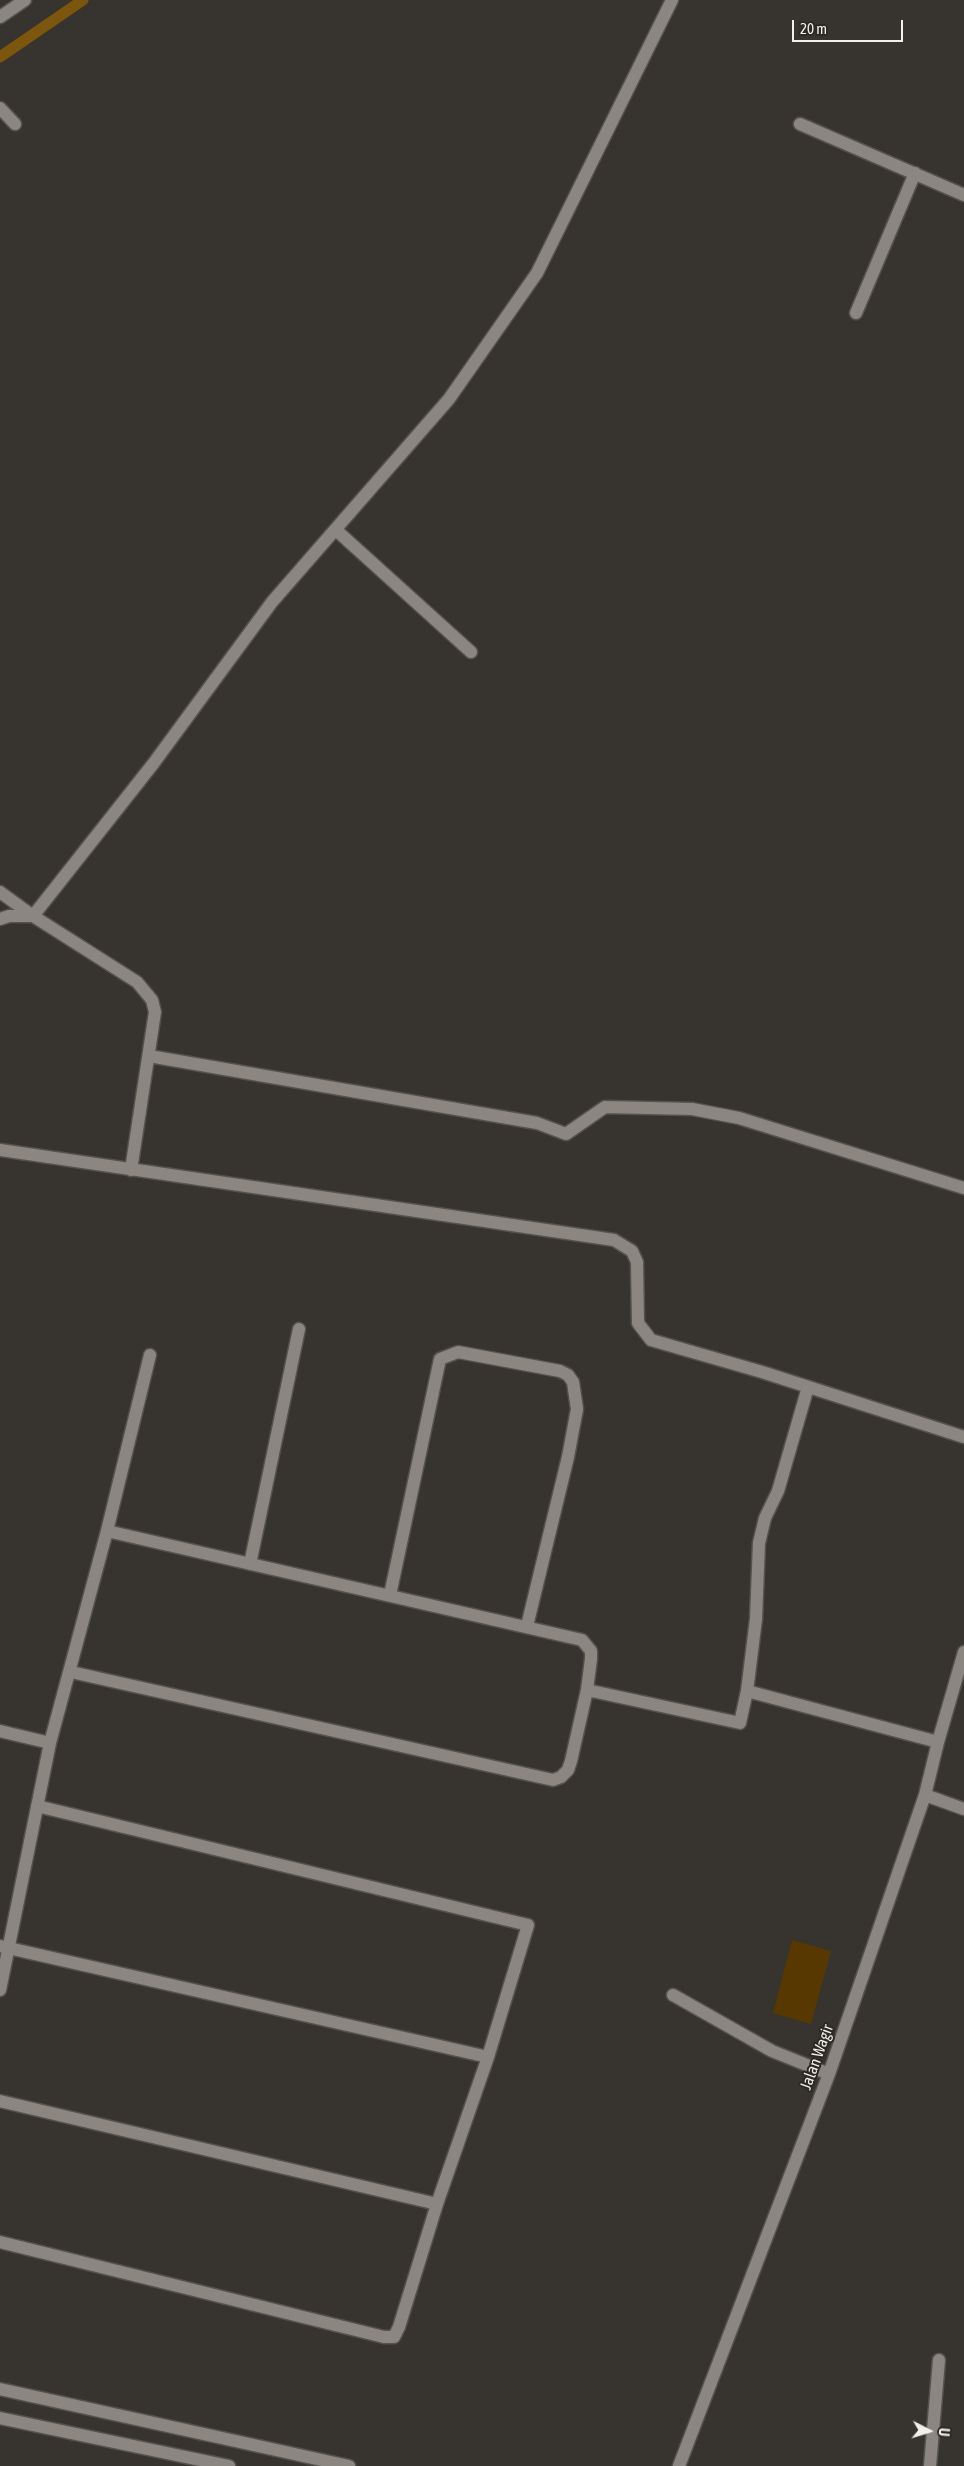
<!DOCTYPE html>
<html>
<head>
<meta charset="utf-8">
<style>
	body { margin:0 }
	#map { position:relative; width:964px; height:2466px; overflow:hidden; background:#37332e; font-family:"Asap Condensed",sans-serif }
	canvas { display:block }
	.north { position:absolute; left:904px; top:2406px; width:50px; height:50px; -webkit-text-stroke:4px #2d2924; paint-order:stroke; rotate:95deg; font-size:14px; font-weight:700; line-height:20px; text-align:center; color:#f2efec }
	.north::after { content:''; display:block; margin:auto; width:18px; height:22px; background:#f2efec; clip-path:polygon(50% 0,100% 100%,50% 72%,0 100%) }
	.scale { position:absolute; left:792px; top:20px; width:111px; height:22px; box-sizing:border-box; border:2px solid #f2efec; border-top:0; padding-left:6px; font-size:15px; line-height:18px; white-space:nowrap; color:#f2efec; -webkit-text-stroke:4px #2d2924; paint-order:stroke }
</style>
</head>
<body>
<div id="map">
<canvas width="964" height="2466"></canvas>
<div class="north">U</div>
<div class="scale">20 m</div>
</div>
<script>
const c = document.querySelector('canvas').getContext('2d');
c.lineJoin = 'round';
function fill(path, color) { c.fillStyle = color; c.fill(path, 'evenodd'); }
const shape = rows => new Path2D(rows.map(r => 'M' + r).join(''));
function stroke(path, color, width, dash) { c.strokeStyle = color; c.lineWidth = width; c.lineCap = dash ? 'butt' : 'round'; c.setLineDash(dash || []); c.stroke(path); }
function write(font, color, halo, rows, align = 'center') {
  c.font = font + ' "Asap Condensed",sans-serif'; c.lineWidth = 4; c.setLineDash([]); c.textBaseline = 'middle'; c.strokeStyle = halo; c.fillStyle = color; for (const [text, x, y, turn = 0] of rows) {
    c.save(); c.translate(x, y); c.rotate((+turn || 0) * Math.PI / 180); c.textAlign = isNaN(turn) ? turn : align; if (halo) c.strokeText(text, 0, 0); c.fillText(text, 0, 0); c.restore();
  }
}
fill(shape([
	[792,1940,831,1951,811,2024,773,2013]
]), '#573900');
stroke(shape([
	[0,57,83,0]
]), '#7d560e', 11);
const minor = shape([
	[0,17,25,0],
	[0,108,15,124],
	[800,124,964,195],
	[856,313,915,173],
	[336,530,471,652],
	[0,892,33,916,137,982,152,1000,155,1012,131,1170],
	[0,919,9,916,33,916,153,764,272,602,449,399,537,273,672,0],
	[149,1056,537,1123,566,1134,605,1107,692,1109,739,1118,964,1188],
	[0,1150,614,1240,632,1251,637,1262,638,1323,651,1340,762,1372,964,1437],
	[250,1564,299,1329],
	[390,1595,440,1359,458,1352,560,1371,568,1375,573,1382,577,1409,568,1457,527,1626],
	[71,1672,553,1780,561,1777,568,1770,571,1761,587,1690,591,1659,591,1651,582,1640,107,1531],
	[587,1690,740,1723,747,1691,756,1619,759,1543,765,1518,778,1491,808,1387],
	[747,1691,938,1742],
	[0,1731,50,1743],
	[925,1795,964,1809],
	[0,1946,488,2057],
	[0,1990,50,1743,107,1531,150,1355],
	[673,1995,772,2051,829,2074],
	[0,2101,437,2204],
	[0,2242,384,2337,394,2337,399,2327,437,2204,488,2057,528,1925,37,1806],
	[0,2389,349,2466],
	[0,2418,229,2466],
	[679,2466,829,2074,925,1795,938,1742,964,1652],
	[930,2466,939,2360]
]);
stroke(minor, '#55524e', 15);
stroke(minor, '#8b8680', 12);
write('16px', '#f2efec', '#2d2924', [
	["Jalan Wagir",817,2057,-70]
]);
</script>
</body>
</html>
